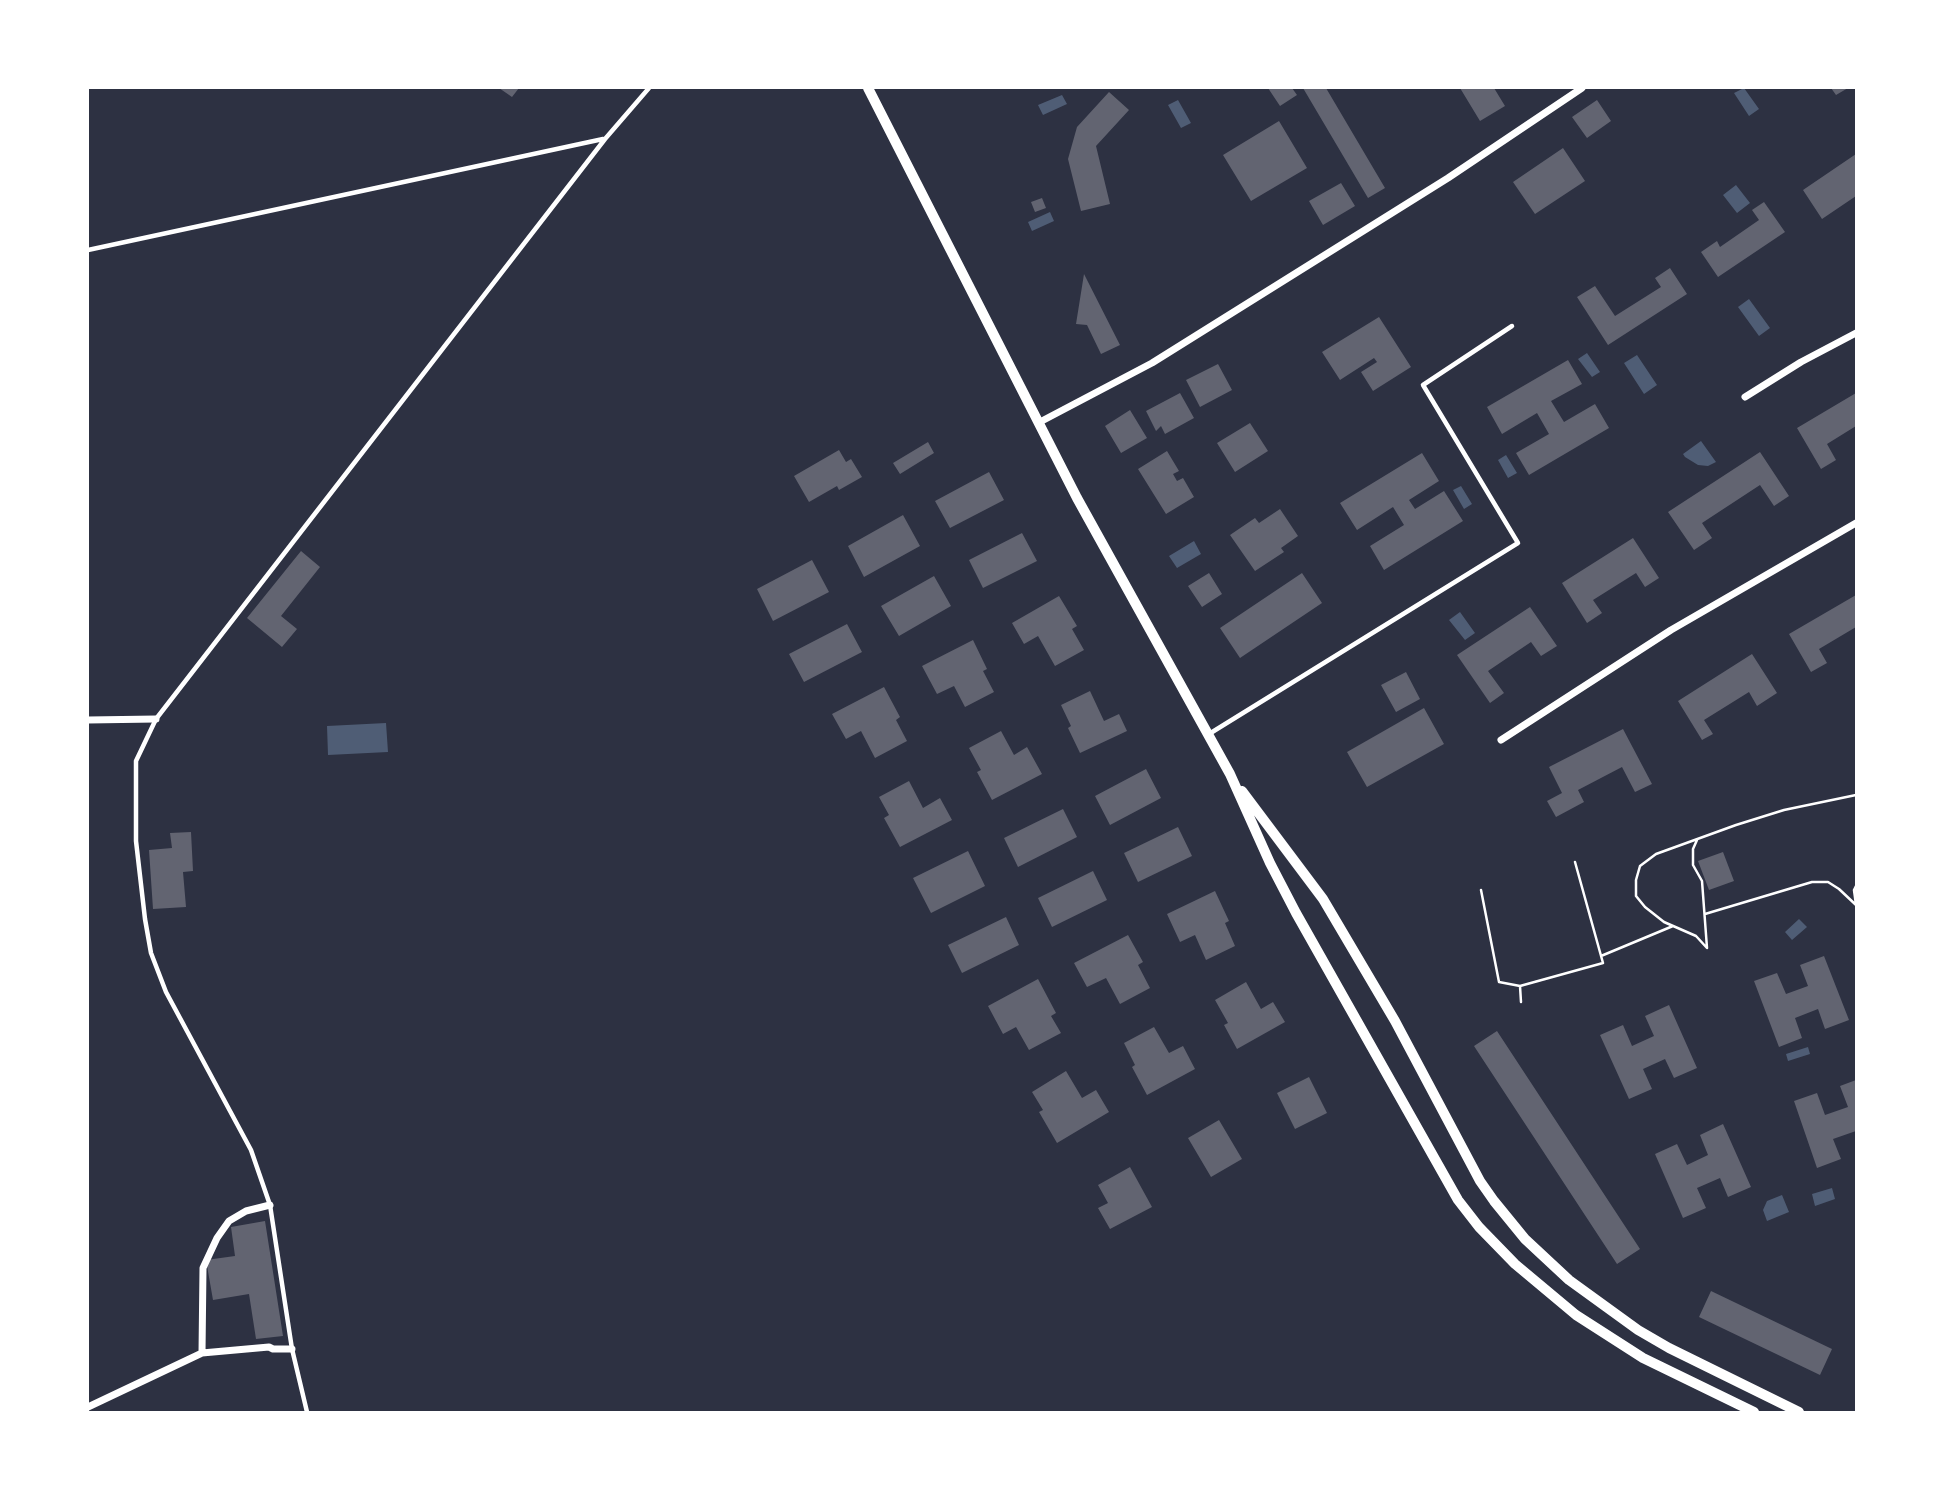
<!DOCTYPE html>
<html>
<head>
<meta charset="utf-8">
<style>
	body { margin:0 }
	#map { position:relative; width:1944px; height:1500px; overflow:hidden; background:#2d3142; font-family:"Titillium Web",sans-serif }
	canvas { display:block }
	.frame { position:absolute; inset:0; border:89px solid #fff; pointer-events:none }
</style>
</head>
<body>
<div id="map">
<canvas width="1944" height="1500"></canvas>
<div class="frame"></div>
</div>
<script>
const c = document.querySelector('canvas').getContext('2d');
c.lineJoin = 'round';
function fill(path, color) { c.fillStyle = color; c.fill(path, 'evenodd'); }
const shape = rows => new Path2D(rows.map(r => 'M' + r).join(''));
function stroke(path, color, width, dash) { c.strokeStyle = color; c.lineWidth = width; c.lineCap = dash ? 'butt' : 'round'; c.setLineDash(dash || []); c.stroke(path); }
fill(shape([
	[1744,88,1759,109,1749,116,1734,93],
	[1062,95,1067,104,1043,115,1038,105],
	[1178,100,1191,123,1181,128,1168,105],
	[1736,185,1750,203,1737,213,1723,195],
	[1050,212,1054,221,1032,231,1028,222],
	[1749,299,1770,328,1759,336,1738,307],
	[1587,353,1600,372,1592,377,1578,359],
	[1637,355,1657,385,1644,394,1624,363],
	[1701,441,1716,462,1708,466,1698,465,1685,457,1683,454],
	[1506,455,1517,473,1508,478,1498,460],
	[1461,486,1472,504,1464,509,1453,490],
	[1194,541,1201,554,1177,568,1169,556],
	[1460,612,1475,633,1465,640,1449,620],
	[386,723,388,752,328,755,327,726],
	[1799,919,1807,927,1792,940,1785,932],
	[1808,1047,1810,1054,1788,1061,1786,1054],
	[1832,1188,1835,1199,1815,1206,1812,1194],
	[1782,1195,1789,1212,1767,1221,1763,1210,1767,1201]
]), '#4f5d75');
fill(shape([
	[499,88,519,88,512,97],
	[1268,88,1292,88,1297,95,1280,106],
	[1303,88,1326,88,1385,188,1368,198],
	[1460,88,1494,88,1505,106,1480,121],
	[1831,88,1848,88,1836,95],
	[1109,92,1129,110,1096,146,1110,204,1081,211,1068,159,1077,127],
	[1597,100,1611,121,1587,138,1572,117],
	[1279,121,1307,168,1251,201,1223,155],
	[1563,148,1585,181,1535,214,1513,182],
	[1856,154,1856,196,1822,219,1803,190],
	[1341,183,1355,206,1323,225,1309,201],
	[1042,198,1046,208,1035,212,1031,202],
	[1764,202,1785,232,1718,277,1701,252,1717,241,1720,247,1759,220,1752,210],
	[1670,268,1687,294,1608,345,1577,297,1595,286,1615,316,1661,287,1655,278],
	[1084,274,1120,345,1101,354,1087,325,1076,324],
	[1379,317,1411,367,1373,391,1361,372,1377,362,1374,358,1340,380,1322,352],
	[1568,360,1582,384,1551,401,1564,422,1595,404,1609,428,1529,475,1516,453,1549,434,1537,413,1502,434,1487,407],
	[1218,364,1232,390,1200,407,1186,380],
	[1180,393,1194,418,1165,434,1161,426,1156,431,1146,411],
	[1856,393,1856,426,1827,444,1836,460,1821,469,1797,428],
	[1130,410,1147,438,1121,453,1105,426],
	[1250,423,1268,451,1235,472,1217,443],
	[928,442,934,453,900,474,893,463],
	[839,450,846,462,851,459,862,477,839,490,837,486,809,502,794,476],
	[1167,451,1179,471,1173,474,1177,481,1183,478,1194,497,1166,514,1138,469],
	[1760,452,1789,496,1774,506,1760,485,1702,523,1712,538,1694,550,1668,512],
	[1422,453,1439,481,1409,500,1415,509,1444,491,1463,521,1384,570,1370,546,1404,525,1393,507,1357,530,1340,503],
	[989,472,1004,500,950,528,935,501],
	[1280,509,1298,536,1281,548,1284,552,1255,571,1230,535,1255,518,1259,523],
	[903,515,920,546,864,577,848,546],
	[1022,533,1037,561,983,588,969,560],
	[1633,538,1659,578,1645,587,1636,573,1593,600,1602,613,1587,623,1562,583],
	[301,551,320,567,281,616,297,629,282,647,247,618],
	[812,560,829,592,773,621,757,589],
	[1209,573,1222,594,1202,607,1188,586],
	[1302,573,1322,603,1240,658,1220,628],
	[934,576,951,606,899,636,881,606],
	[1856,595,1856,627,1819,649,1827,663,1811,672,1789,634],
	[1059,596,1077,626,1072,629,1084,650,1055,666,1038,636,1024,644,1012,623],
	[1530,607,1557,646,1541,656,1531,642,1488,671,1504,693,1490,703,1457,655],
	[847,624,862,652,804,682,789,654],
	[973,640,987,669,983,671,994,692,965,707,954,686,937,694,922,666],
	[1752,654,1777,693,1757,706,1749,692,1704,720,1713,734,1702,740,1678,701],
	[1406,672,1420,699,1396,712,1381,685],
	[884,687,900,717,896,720,907,741,875,758,861,731,846,739,832,714],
	[1090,691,1104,721,1119,714,1127,731,1080,753,1068,728,1071,726,1061,705],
	[1424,708,1444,744,1367,787,1347,752],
	[1623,729,1652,784,1635,792,1622,767,1578,790,1584,802,1556,817,1547,801,1562,793,1549,767],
	[1001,731,1014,755,1027,747,1042,774,992,800,977,772,981,770,969,748],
	[1146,769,1161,798,1110,825,1095,796],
	[909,781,923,808,940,798,952,820,900,847,884,818,889,815,879,797],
	[1063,809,1077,837,1018,867,1004,838],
	[1178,827,1192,856,1138,882,1124,853],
	[191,832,193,871,183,872,186,907,153,909,149,850,172,848,170,833],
	[968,851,985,886,931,913,913,878],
	[1723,852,1734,881,1709,890,1698,861],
	[1093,871,1107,900,1052,927,1038,898],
	[1215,891,1229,921,1225,923,1235,946,1206,960,1195,935,1180,942,1167,914],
	[1006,917,1019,945,962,973,948,945],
	[1128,935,1143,962,1138,965,1150,988,1120,1004,1106,978,1087,987,1074,963],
	[1824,956,1849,1020,1825,1029,1818,1009,1795,1018,1802,1038,1779,1047,1754,981,1777,973,1786,994,1808,986,1800,965],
	[1038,979,1056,1013,1051,1016,1061,1033,1029,1050,1016,1027,1003,1034,988,1006],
	[1246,982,1261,1009,1273,1002,1285,1022,1237,1049,1224,1025,1228,1023,1215,1000],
	[1669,1005,1697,1068,1674,1078,1665,1059,1643,1069,1652,1089,1629,1099,1600,1035,1623,1025,1632,1046,1654,1036,1645,1016],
	[1154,1027,1169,1053,1183,1046,1195,1069,1147,1095,1132,1067,1135,1065,1124,1043],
	[1497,1031,1640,1249,1617,1264,1474,1046],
	[1066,1071,1082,1098,1096,1090,1109,1112,1057,1143,1039,1112,1043,1110,1032,1092],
	[1309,1077,1327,1113,1295,1129,1277,1093],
	[1856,1080,1856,1131,1833,1139,1841,1159,1817,1168,1794,1101,1817,1093,1825,1115,1848,1107,1840,1086],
	[1219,1120,1242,1159,1211,1177,1188,1138],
	[1723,1124,1751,1187,1728,1197,1720,1178,1697,1188,1706,1208,1683,1218,1655,1154,1677,1144,1687,1165,1708,1155,1700,1135],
	[1130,1167,1152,1207,1110,1229,1098,1208,1108,1203,1098,1185],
	[265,1221,283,1336,256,1339,249,1294,213,1300,206,1260,235,1256,231,1227],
	[1711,1291,1832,1349,1820,1375,1699,1317]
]), '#626471');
stroke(shape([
	[1697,840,1693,849,1693,865,1702,881,1707,948],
	[1481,890,1499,982,1520,986,1603,963,1575,862],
	[1705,914,1812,882,1828,882,1839,889,1856,905,1854,890,1856,886],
	[1707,948,1696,936,1664,922,1645,907,1636,896,1636,880,1640,866,1656,854,1736,825,1784,810,1856,795],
	[1601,956,1673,926],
	[1520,986,1521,1002]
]), '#fff', 2.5);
stroke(shape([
	[88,250,603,139],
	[1209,734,1518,543,1423,385,1512,326],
	[307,1412,292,1349,270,1205,251,1150,166,992,151,953,145,919,136,841,136,761,156,719,605,139,649,88]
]), '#fff', 4.5);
stroke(shape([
	[1745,397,1801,362,1856,333],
	[1038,423,1152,363,1448,178,1582,88],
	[88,720,156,719],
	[1501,740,1671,630,1856,523],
	[202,1353,203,1268,217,1238,229,1221,246,1211,270,1205],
	[88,1407,202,1353,269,1347,273,1349,292,1349]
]), '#fff', 7);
stroke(shape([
	[868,88,1077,498,1230,774,1270,863,1296,913,1458,1200,1479,1227,1515,1264,1576,1315,1643,1358,1754,1412],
	[1242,791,1323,899,1395,1021,1480,1181,1494,1201,1525,1239,1569,1280,1638,1330,1669,1348,1799,1412]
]), '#fff', 10);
</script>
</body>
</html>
